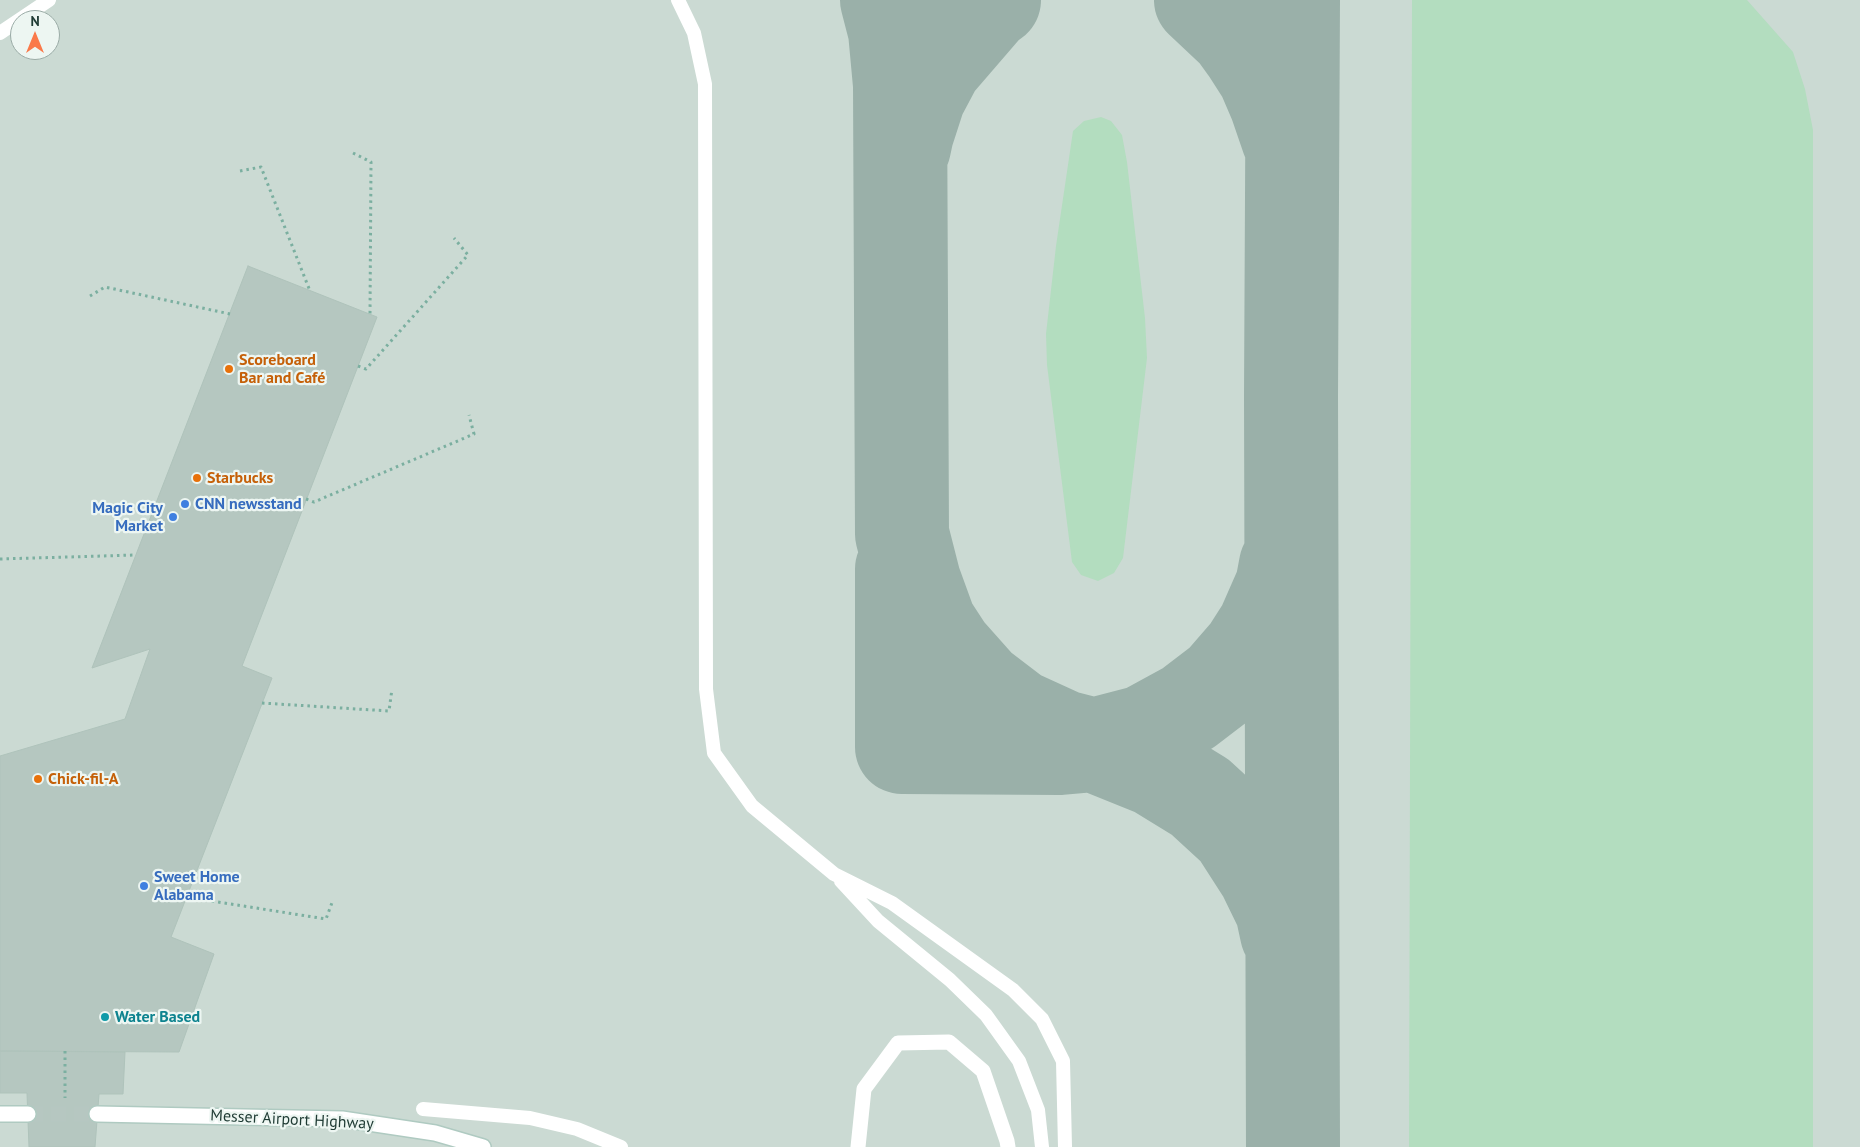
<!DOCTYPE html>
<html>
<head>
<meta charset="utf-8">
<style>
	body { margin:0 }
	#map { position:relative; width:1860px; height:1147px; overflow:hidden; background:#dceae4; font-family:"PT Sans",sans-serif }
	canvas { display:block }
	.north { position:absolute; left:10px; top:10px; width:50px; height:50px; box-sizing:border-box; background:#edf6f2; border:1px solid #9aaba6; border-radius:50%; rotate:0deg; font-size:14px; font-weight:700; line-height:20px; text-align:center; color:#1e3a33 }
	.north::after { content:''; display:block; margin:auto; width:18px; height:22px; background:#fa794a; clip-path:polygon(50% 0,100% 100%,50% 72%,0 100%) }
</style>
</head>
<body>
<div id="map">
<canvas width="1860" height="1147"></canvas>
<div class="north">N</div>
</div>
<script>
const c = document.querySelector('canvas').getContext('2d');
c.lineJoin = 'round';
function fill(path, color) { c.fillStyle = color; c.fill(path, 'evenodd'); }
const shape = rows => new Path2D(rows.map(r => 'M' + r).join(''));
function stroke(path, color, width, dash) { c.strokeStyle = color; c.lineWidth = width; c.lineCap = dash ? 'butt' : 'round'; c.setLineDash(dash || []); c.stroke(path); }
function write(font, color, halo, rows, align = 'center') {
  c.font = font + ' "PT Sans",sans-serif'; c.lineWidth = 4.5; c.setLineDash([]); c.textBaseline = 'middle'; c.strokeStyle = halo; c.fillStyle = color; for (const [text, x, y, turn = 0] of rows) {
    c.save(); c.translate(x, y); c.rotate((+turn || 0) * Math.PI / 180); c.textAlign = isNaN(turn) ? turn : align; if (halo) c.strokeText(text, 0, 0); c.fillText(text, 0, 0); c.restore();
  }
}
fill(shape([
	[0,0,1860,0,1860,1147,0,1147],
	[20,20,50,20,50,50,20,50]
]), '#cbdad3');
fill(shape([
	[1412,0,1747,0,1793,52,1805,89,1813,130,1813,1147,1409,1147],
	[1101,117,1111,121,1122,135,1127,162,1145,318,1147,358,1123,558,1114,573,1098,581,1081,575,1072,562,1047,365,1046,334,1056,246,1073,131,1084,121]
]), '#b3ddbf');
stroke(shape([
	[887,0,895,31,900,85,902,534,914,581,930,625,947,651,979,687,1017,716,1063,737,1094,745,1156,770,1200,797,1237,831,1264,873,1282,910,1287,933],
	[1201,0,1235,32,1248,50,1264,75,1276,103,1288,138],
	[904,147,907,133,919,96,936,64,986,6,994,0],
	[902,569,902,747,1060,748,1094,745,1144,732,1188,708,1222,682,1248,652,1264,627,1282,586,1286,565],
	[1293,1147,1291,396,1293,0]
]), '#9ab0a9', 94);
const building = shape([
	[248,266,377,317,242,666,272,678,171,937,214,954,179,1052,0,1051,0,756,125,719,150,649,92,668,248,266],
	[0,1051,125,1052,123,1094,99,1094,95,1147,29,1147,27,1093,0,1093,0,1051]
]);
fill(building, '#b5c7c0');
stroke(building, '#afc3bb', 1);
stroke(shape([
	[28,1114,97,1114]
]), '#b6c7c1', 15, [15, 8]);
const secondary = shape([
	[0,1114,28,1114],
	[97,1114,342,1119,435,1133,483,1147]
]);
stroke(secondary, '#afcac1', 18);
stroke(shape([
	[353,153,371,162,370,314],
	[240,171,261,167,310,291],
	[90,296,105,287,230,314],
	[358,366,366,369,468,255,454,238],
	[306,499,314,502,474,434,469,415],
	[0,559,136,555],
	[262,703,389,711,392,689],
	[186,897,326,919,333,900],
	[65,1051,65,1098]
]), '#7bafa0', 3, [2.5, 4]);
stroke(shape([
	[678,0,694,33,705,84,706,689,714,753,752,806,834,874,892,903,1013,990,1042,1019,1063,1061,1065,1147],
	[0,33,49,0],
	[841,881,878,921,950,980,986,1015,1019,1061,1038,1110,1042,1147],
	[423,1109,530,1118,577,1129,621,1147]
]), '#fff', 14);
stroke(shape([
	[858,1147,864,1089,898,1043,949,1042,983,1071,1007,1141,1008,1147]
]), '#fff', 15);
stroke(secondary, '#fff', 15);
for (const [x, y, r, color] of [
	[229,369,5,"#e8710a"],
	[197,478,5,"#e8710a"],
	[185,504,5,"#3f7fe0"],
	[173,517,5,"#3f7fe0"],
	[38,779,5,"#e8710a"],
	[144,886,5,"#3f7fe0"],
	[105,1017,5,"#0f9aa8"]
]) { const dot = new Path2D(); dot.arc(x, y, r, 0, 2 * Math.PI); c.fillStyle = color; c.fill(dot); stroke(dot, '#edf6f2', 2); }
write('bold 16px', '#c56008', '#edf6f2', [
	["Scoreboard",239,360],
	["Bar and Café",239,378],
	["Starbucks",207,478],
	["Chick-fil-A",48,779]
], 'left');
write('bold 16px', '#366cbe', '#edf6f2', [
	["CNN newsstand",195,504],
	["Magic City",163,508,"right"],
	["Market",163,526,"right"],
	["Sweet Home",154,877],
	["Alabama",154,895]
], 'left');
write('bold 16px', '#0d838f', '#edf6f2', [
	["Water Based",115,1017]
], 'left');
write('16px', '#1e3a33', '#edf6f2', [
	["Messer Airport Highway",292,1120,3]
]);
</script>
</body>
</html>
